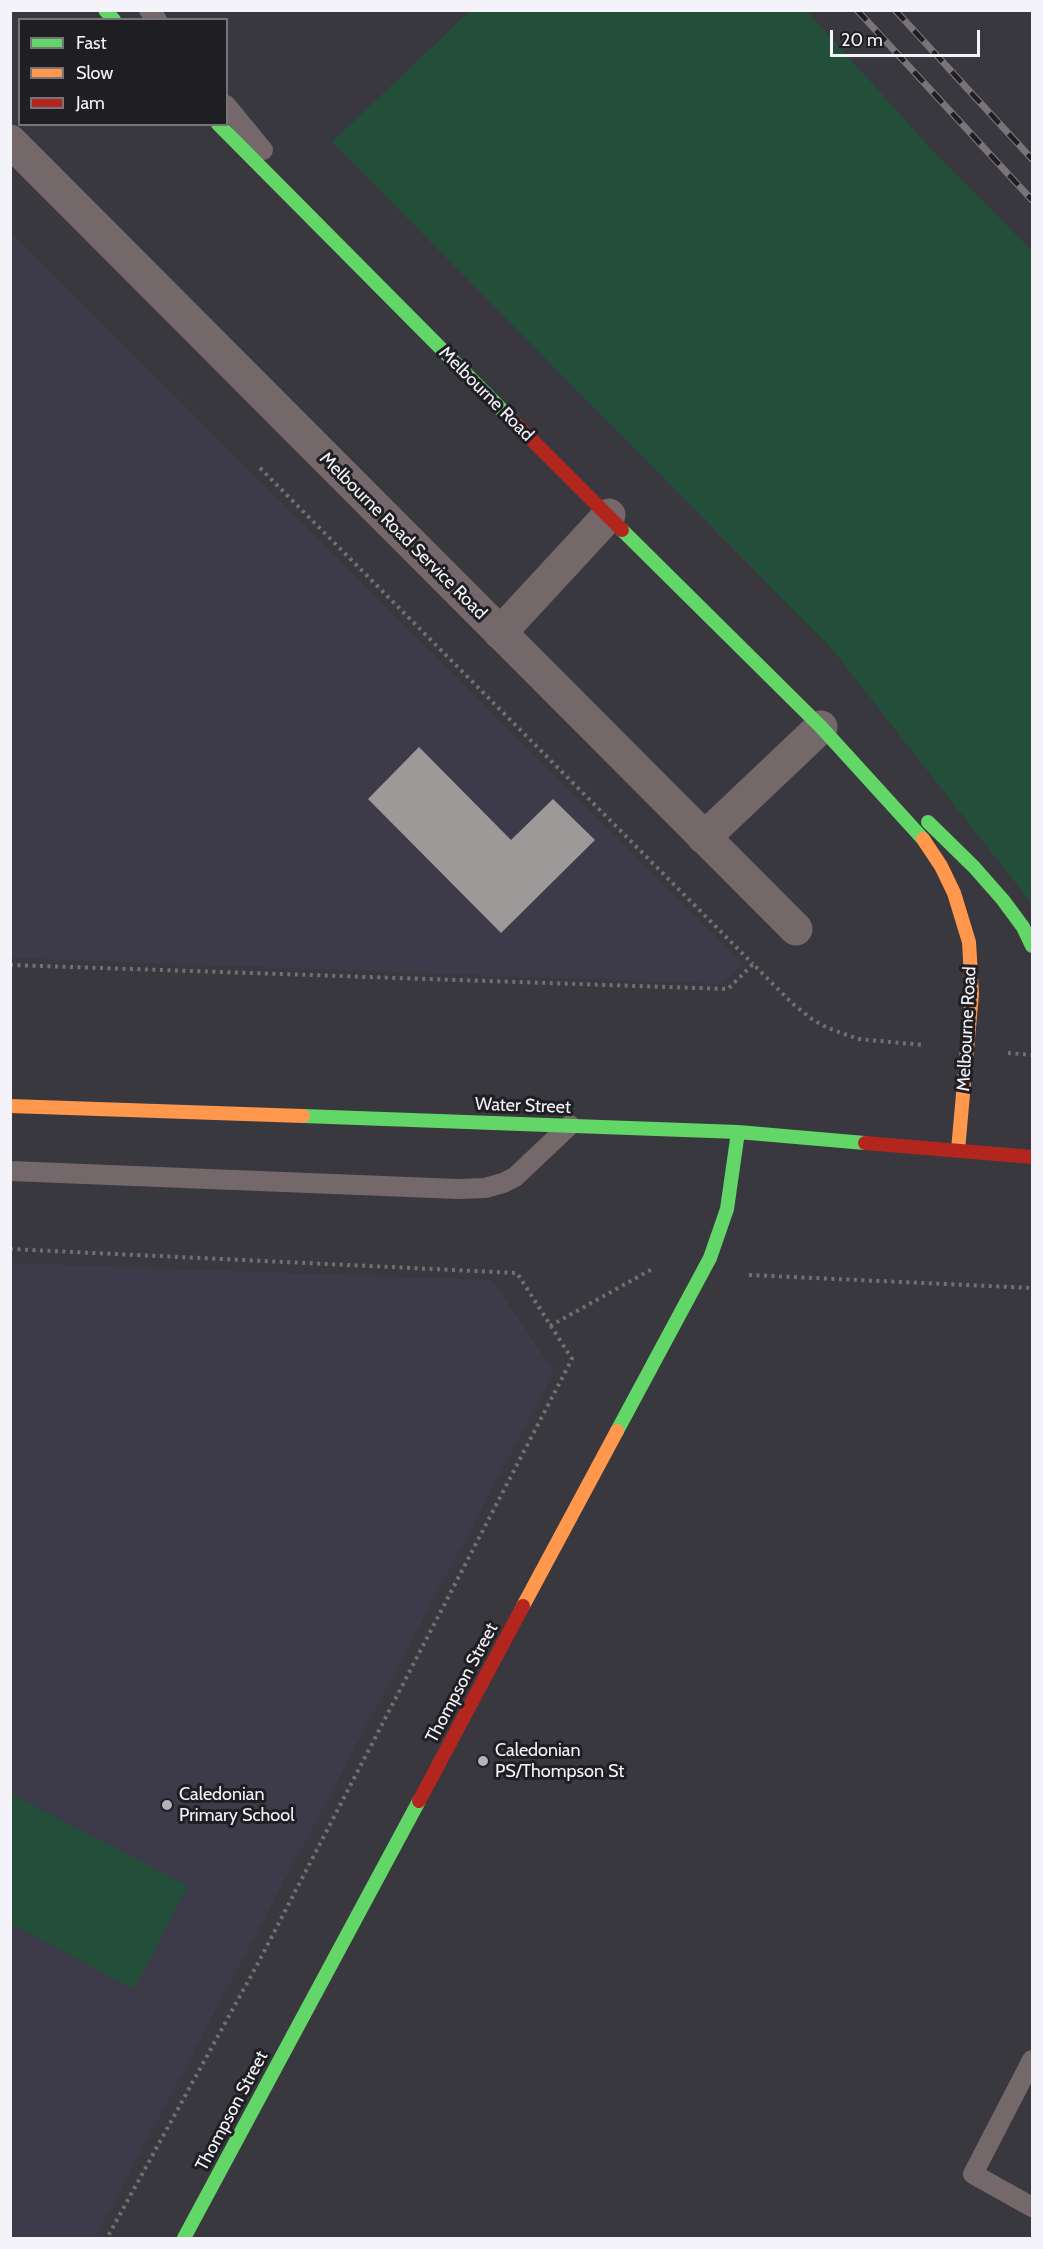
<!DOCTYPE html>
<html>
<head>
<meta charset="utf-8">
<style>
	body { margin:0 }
	#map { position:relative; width:1043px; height:2249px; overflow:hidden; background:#39383e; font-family:Cabin,sans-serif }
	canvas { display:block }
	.frame { position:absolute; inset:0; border:12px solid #f4f3fa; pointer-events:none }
	.legend { position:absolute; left:18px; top:18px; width:210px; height:108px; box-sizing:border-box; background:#1f1f23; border:2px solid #747479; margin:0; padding:8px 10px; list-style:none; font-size:18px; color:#f4f3fa }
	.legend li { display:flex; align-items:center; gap:12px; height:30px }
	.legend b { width:30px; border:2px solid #747479 }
	.scale { position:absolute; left:830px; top:30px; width:150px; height:27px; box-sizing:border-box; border:3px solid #f4f3fa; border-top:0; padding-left:8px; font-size:18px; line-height:21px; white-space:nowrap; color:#f4f3fa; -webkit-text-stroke:4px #1f1f23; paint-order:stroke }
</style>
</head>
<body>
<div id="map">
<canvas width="1043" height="2249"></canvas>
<div class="frame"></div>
<ul class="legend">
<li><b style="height:8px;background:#63d668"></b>Fast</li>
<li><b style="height:8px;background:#ff974d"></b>Slow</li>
<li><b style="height:8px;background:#b3261e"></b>Jam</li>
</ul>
<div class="scale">20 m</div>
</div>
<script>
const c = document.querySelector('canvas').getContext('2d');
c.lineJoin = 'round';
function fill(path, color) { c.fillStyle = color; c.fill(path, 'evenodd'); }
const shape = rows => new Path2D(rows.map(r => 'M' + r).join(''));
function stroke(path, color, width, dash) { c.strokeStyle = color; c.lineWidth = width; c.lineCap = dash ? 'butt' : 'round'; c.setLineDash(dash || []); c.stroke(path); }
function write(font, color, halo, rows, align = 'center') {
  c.font = font + ' Cabin,sans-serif'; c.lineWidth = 6; c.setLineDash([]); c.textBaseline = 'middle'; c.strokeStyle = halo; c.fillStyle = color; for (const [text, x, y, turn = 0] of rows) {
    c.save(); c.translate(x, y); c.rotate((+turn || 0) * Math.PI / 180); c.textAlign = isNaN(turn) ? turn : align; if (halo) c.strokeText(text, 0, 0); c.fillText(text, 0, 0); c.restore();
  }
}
fill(shape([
	[10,231,743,963,722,984,11,958],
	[11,1263,492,1280,554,1372,95,2238,11,2238]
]), '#3d3b49');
fill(shape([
	[471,10,807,11,934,152,1032,251,1032,904,831,648,332,142],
	[10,1793,188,1886,134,1989,11,1924]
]), '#234e39');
fill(shape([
	[419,747,511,840,553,799,595,840,501,933,368,799]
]), '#9d9999');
stroke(shape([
	[260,468,753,964],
	[10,965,728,989,753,964,793,1004,813,1020,828,1028,858,1039,923,1045],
	[1008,1053,1032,1055],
	[10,1249,517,1273,572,1359,257,1965,107,2238],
	[749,1275,1032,1288],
	[550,1326,654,1268]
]), '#746e70', 4, [3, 4.5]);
stroke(shape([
	[149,10,157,20],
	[226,105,263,150],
	[10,1171,458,1189,485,1188,503,1183,515,1177,570,1125],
	[1032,2060,973,2174,1032,2207]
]), '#74686a', 20);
stroke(shape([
	[10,141,796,929],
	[500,633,609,515],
	[704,838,821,727]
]), '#74686a', 33);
stroke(shape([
	[105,10,114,20],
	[218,124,509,417],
	[622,530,821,727,923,839],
	[928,822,974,867,1003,900,1023,927,1032,946],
	[303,1116,738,1132,865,1143],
	[617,1431,710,1258,727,1209,738,1132],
	[184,2238,419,1801]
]), '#63d668', 14);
stroke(shape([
	[923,839,941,866,954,893,969,942,972,994,958,1150],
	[10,1106,303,1116],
	[523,1606,617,1431]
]), '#ff974d', 14);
stroke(shape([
	[509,417,622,530],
	[865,1143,1032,1157],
	[419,1801,523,1606]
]), '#b3261e', 14);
const rail = shape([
	[857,10,1032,200],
	[895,10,1032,159]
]);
stroke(rail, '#7a7479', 7);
stroke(rail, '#1f1f23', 4.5, [14]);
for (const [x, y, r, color] of [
	[483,1761,6,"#b3b2b8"],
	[167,1805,6,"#b3b2b8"]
]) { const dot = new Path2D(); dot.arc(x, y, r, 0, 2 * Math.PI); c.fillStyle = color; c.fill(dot); stroke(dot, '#1f1f23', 2); }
write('18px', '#f4f3fa', '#1f1f23', [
	["Melbourne Road",486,394,45],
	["Melbourne Road Service Road",403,536,45],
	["Melbourne Road",967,1029,-87],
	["Water Street",523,1106,2],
	["Thompson Street",462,1683,-62],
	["Thompson Street",232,2111,-62]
]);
write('18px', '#f4f3fa', '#1f1f23', [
	["Caledonian",495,1751],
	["PS/Thompson St",495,1772],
	["Caledonian",179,1795],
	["Primary School",179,1816]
], 'left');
</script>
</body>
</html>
